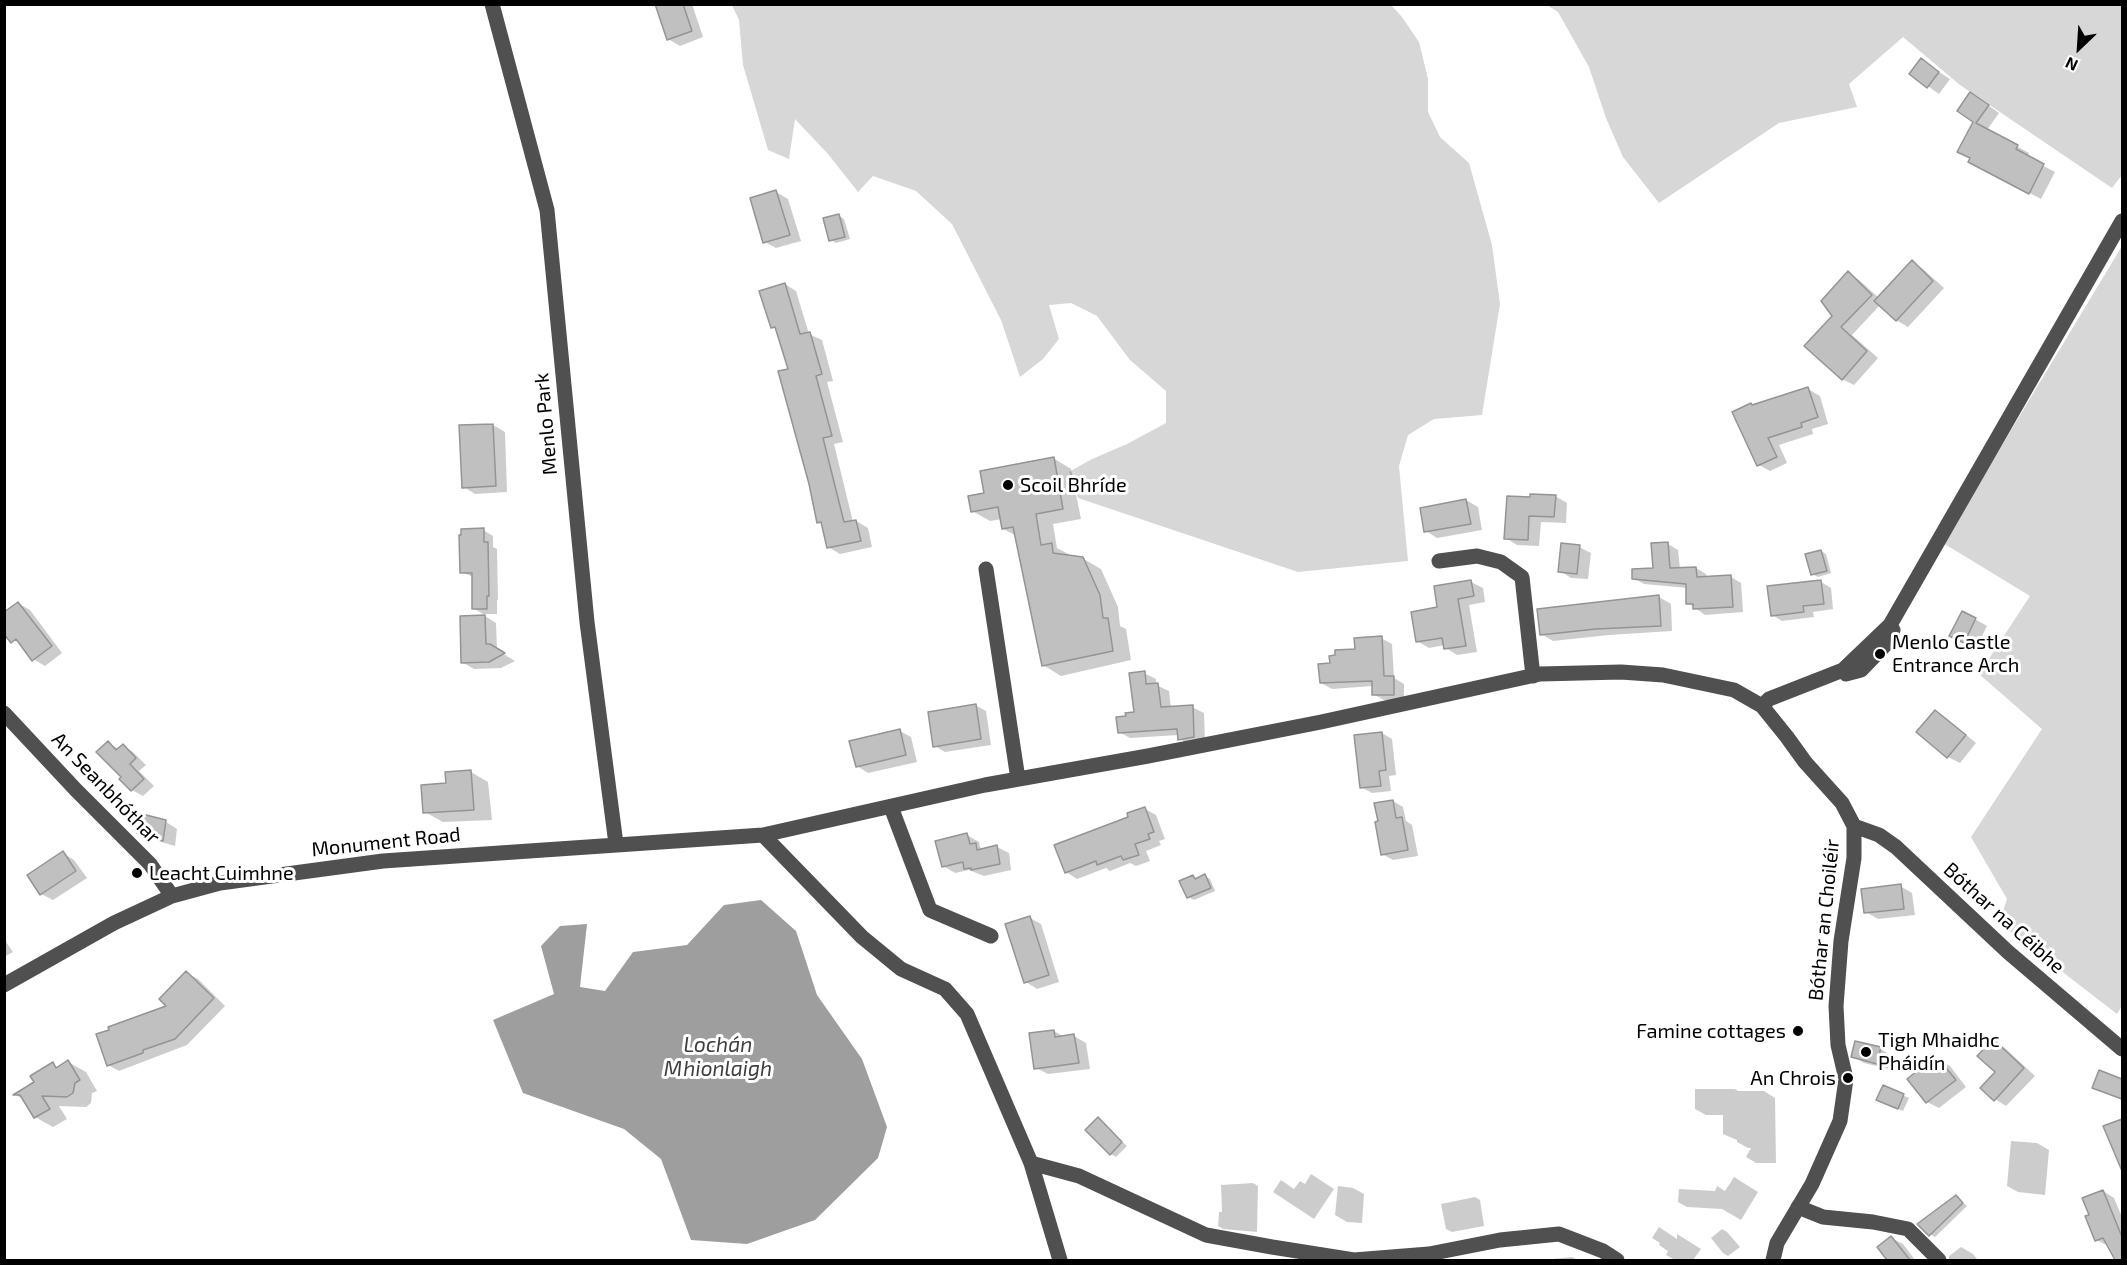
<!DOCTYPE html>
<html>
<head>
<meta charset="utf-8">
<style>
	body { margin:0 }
	#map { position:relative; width:2127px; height:1265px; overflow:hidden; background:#fff; font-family:"Exo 2",sans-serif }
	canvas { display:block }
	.frame { position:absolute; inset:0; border:6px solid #000; pointer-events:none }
	.north { position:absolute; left:2049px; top:18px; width:60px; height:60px; -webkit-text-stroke:4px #fff; paint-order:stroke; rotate:205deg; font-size:16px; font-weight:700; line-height:24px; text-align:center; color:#000 }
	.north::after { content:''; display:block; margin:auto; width:21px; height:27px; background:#000; clip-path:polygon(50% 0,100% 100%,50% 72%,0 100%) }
</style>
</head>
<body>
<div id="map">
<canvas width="2127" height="1265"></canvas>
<div class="frame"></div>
<div class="north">N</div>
</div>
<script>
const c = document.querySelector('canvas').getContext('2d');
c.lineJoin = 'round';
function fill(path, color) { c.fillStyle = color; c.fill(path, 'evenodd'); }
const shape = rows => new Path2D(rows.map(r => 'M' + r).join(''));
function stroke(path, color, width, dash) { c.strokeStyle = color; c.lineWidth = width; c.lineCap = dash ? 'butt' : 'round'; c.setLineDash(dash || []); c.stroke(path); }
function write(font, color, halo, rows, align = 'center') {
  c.font = font + ' "Exo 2",sans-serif'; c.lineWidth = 6; c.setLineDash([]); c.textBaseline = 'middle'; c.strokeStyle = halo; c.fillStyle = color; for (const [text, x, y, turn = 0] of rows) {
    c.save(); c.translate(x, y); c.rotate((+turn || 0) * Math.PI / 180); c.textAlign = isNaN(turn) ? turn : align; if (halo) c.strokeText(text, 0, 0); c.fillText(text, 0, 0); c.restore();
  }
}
fill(shape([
	[732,5,1391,5,1402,17,1419,42,1428,79,1428,112,1440,137,1469,163,1492,245,1500,304,1482,415,1434,419,1408,435,1399,466,1408,561,1298,572,1078,498,1069,472,1092,459,1127,444,1166,423,1166,391,1130,360,1097,316,1071,303,1049,305,1059,339,1043,359,1020,377,1001,320,952,224,916,191,873,176,858,192,828,154,795,119,789,159,768,150,743,65,739,20],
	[1547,5,2122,5,2122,175,2112,188,1960,85,1903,37,1849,84,1857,107,1779,123,1659,203,1623,157,1606,118,1589,67,1558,12],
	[2122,246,2122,1006,2117,1014,1999,923,2007,899,1971,837,2042,729,1979,674,2030,596,1943,543]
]), '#d7d7d7');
fill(shape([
	[761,900,796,931,817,995,862,1059,887,1127,878,1158,815,1220,747,1244,691,1240,661,1159,624,1129,523,1093,493,1020,554,994,541,946,560,926,587,924,580,987,605,991,633,952,687,945,724,905]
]), '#9e9e9e');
fill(shape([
	[656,4,692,4,703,37,680,46,668,39],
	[1921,60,1950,79,1939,94,1911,74],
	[1982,101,1999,113,1987,130,2029,153,2027,157,2055,172,2041,199,1982,168,1972,158,1975,121],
	[776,192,788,199,801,241,776,248,765,242],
	[839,216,844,219,850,239,836,243,831,240],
	[1912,262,1923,269,1944,288,1908,327,1896,320,1880,305,1852,335,1878,358,1854,385,1842,379,1834,316,1848,273,1859,280,1879,298],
	[785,284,796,291,809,334,822,340,833,381,827,382,843,442,834,444,853,522,856,521,868,528,872,547,840,554,828,547,824,525,819,522,790,370,778,330,772,327],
	[1808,389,1820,396,1828,424,1812,429,1813,434,1779,445,1787,463,1770,471,1759,465,1753,406],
	[493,425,505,432,507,492,475,494,464,487],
	[1053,458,1071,469,1081,519,1053,524,1057,548,1070,555,1070,557,1082,558,1101,569,1118,607,1120,626,1126,629,1131,660,1061,676,1043,665,1017,536,1003,529,1002,519,990,521,972,511,986,494],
	[1555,496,1567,503,1566,523,1541,522,1539,546,1517,545,1506,538,1508,498],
	[1466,500,1478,507,1482,530,1437,538,1426,531],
	[483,530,493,536,493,547,497,549,498,600,497,600,497,614,483,614,473,608,473,577,462,572],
	[1668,544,1678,550,1680,569,1696,568,1706,574,1707,578,1731,577,1741,583,1743,612,1705,615,1688,603,1688,588,1644,584,1633,578,1655,570],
	[1579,547,1591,553,1588,579,1571,578,1560,571],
	[1821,551,1826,554,1831,573,1818,577,1812,574],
	[1471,582,1483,588,1485,602,1469,605,1477,652,1457,655,1446,648,1445,645,1429,648,1417,641,1439,609],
	[1821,582,1831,588,1833,609,1813,612,1814,617,1782,621,1772,615],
	[1659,597,1671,604,1672,631,1609,635,1553,641,1541,634],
	[18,603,30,610,62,653,45,666,33,659],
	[485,616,496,623,497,650,515,661,501,668,474,669,462,662],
	[1975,619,1987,626,1976,648,1963,642],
	[1381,638,1392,644,1394,678,1404,684,1404,700,1384,700,1373,694,1373,686,1332,689,1321,683,1331,664],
	[1144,673,1156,679,1156,685,1169,691,1171,708,1192,707,1204,713,1205,743,1191,746,1180,739,1179,735,1130,738,1119,732,1127,717,1135,713],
	[975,705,986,711,991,745,945,752,935,746],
	[1935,712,1946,718,1976,743,1960,763,1948,757,1918,732],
	[900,731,911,737,917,762,868,773,857,766],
	[1382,733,1392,739,1396,775,1389,776,1391,791,1372,793,1361,787],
	[108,743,119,749,123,746,133,752,146,765,139,771,154,786,143,796,132,790,122,779,123,777],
	[471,772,488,782,492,820,443,822,425,812,448,784],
	[1393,801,1403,807,1406,821,1412,825,1418,856,1393,860,1382,854],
	[1145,809,1156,815,1165,839,1159,841,1161,845,1146,851,1150,861,1136,866,1130,863,1110,871,1106,868,1077,879,1066,872,1130,818],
	[166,822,177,829,175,846,151,839,139,832],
	[967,835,979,842,980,847,984,850,997,847,1009,853,1011,870,984,876,969,870,955,873,943,866],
	[63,853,74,860,87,878,53,900,41,894],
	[1205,876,1210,879,1215,891,1194,900,1188,897,1193,877,1197,879],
	[1900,886,1912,893,1915,915,1878,919,1866,912],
	[1030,918,1041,924,1059,982,1037,989,1026,982],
	[4,939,13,952,4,957],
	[187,973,198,979,225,1006,187,1045,119,1071,108,1065,169,1007],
	[1054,1031,1064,1037,1074,1036,1086,1043,1090,1069,1048,1074,1036,1068],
	[1993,1041,2005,1048,2035,1076,2006,1106,1995,1099,1997,1072],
	[1856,1043,1881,1049,1892,1056,1889,1069,1864,1063,1853,1056],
	[1938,1060,1950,1066,1966,1087,1939,1108,1927,1102],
	[68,1062,86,1072,97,1091,92,1093,91,1103,86,1107,59,1106,67,1119,53,1127,35,1117,25,1100,16,1095,36,1083,53,1064,59,1068],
	[2100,1072,2122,1081,2122,1100,2094,1087],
	[1884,1087,1909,1098,1903,1111,1883,1102],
	[1695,1089,1735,1089,1738,1091,1764,1091,1775,1098,1776,1163,1756,1163,1746,1157,1751,1148,1748,1148,1737,1142,1737,1140,1723,1134,1723,1115,1706,1115,1695,1109],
	[1098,1119,1127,1146,1116,1157,1111,1154],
	[2011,1141,2037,1143,2049,1150,2045,1195,2018,1192,2007,1186],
	[1311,1174,1334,1189,1314,1219,1273,1192,1281,1180,1294,1189,1300,1181,1305,1184],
	[1734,1177,1758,1192,1741,1220,1722,1209,1687,1207,1678,1202,1679,1189,1715,1191,1717,1186,1725,1191],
	[1253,1183,1258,1186,1257,1232,1223,1229,1218,1226,1219,1212,1222,1212,1221,1185],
	[1338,1186,1353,1188,1364,1194,1362,1223,1347,1222,1335,1215],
	[2103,1191,2114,1198,2122,1217,2122,1260,2117,1260,2109,1246,2096,1240,2091,1215],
	[1475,1197,1480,1200,1484,1226,1452,1232,1446,1229,1441,1204],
	[1956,1197,1967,1206,1935,1237,1930,1234],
	[1659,1227,1677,1239,1677,1234,1701,1249,1693,1260,1675,1260,1666,1255,1668,1251,1659,1245,1660,1243,1652,1238],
	[1722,1229,1727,1232,1740,1247,1728,1256,1723,1253,1711,1238],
	[1891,1238,1903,1244,1915,1260,1889,1260,1879,1247],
	[1961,1247,1973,1254,1978,1260,1949,1260,1949,1256],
	[1572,1257,1578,1260,1553,1260,1552,1259]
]), '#0003');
const building = shape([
	[655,4,683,4,692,31,667,40,655,4],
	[1921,58,1939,72,1927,88,1909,74,1921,58],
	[1970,92,1989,105,1976,123,2018,145,2016,149,2044,164,2029,194,1968,162,1970,158,1957,152,1973,122,1957,111,1970,92],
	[776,190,790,235,763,243,750,198,776,190],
	[839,214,845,237,829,241,823,218,839,214],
	[1912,260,1933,281,1896,321,1874,301,1912,260],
	[1848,271,1872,295,1841,327,1867,351,1842,380,1804,346,1832,316,1821,301,1848,271],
	[785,283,800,334,810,332,822,374,816,376,832,436,823,438,844,522,856,520,861,541,827,548,821,522,817,523,809,484,778,371,788,369,775,327,771,328,759,291,785,283],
	[1808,387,1818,417,1801,423,1802,427,1768,438,1777,457,1757,466,1732,412,1751,403,1752,405,1808,387],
	[493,424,496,486,462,488,459,425,493,424],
	[1054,457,1063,509,1036,514,1041,545,1052,543,1053,553,1083,557,1100,595,1103,618,1108,618,1113,651,1042,666,1013,527,1002,529,998,507,971,512,968,496,984,493,980,471,1054,457],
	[1530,494,1556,495,1554,517,1529,516,1528,540,1504,539,1507,496,1530,497,1530,494],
	[1466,499,1471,524,1424,532,1420,508,1466,499],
	[484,528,484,542,488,542,489,596,487,596,487,609,472,609,472,573,460,573,459,535,461,535,461,529,484,528],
	[1668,542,1670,568,1696,567,1697,577,1731,575,1733,607,1693,609,1693,604,1686,604,1686,584,1632,579,1632,569,1653,568,1651,543,1668,542],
	[1561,543,1580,545,1577,574,1558,572,1561,543],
	[1821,550,1827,571,1811,575,1805,554,1821,550],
	[1471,580,1474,596,1458,599,1466,646,1444,649,1442,638,1416,642,1411,612,1437,607,1434,586,1471,580],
	[1821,580,1824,604,1803,606,1804,612,1771,616,1767,586,1821,580],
	[1659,595,1661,626,1596,629,1540,635,1537,609,1659,595],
	[18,602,52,646,32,661,16,639,11,643,4,634,4,612,18,602],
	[1962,611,1976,618,1964,643,1949,636,1962,611],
	[485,615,486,644,490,644,505,653,489,662,461,663,460,616,485,615],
	[1382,636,1384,676,1394,676,1394,695,1372,695,1372,681,1320,683,1318,664,1330,663,1329,656,1335,655,1335,650,1355,649,1354,638,1382,636],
	[1145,671,1146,684,1158,683,1161,707,1193,705,1194,737,1178,740,1177,729,1118,733,1116,717,1126,716,1125,713,1134,712,1129,673,1145,671],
	[976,704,981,739,933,747,928,712,976,704],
	[1935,710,1966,735,1947,758,1916,732,1935,710],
	[900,729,906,755,856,767,849,741,900,729],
	[1382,732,1386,770,1379,771,1381,786,1360,788,1354,735,1382,732],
	[108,741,116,750,123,744,136,758,130,764,144,779,131,791,119,779,121,777,96,752,108,741],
	[471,770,474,810,423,813,421,785,446,783,445,772,471,770],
	[1393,800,1396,818,1402,817,1408,850,1381,855,1375,822,1378,821,1374,803,1393,800],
	[1145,807,1154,832,1148,834,1150,839,1135,844,1139,855,1123,860,1121,856,1097,865,1096,861,1065,873,1054,845,1128,817,1127,813,1145,807],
	[142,814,166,820,163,841,137,833,142,814],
	[967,833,970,844,976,843,977,850,997,845,1000,864,971,870,971,868,964,869,963,862,942,867,935,841,967,833],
	[63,851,76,871,40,895,27,875,63,851],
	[1205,874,1211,888,1187,898,1179,881,1193,875,1195,879,1205,874],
	[1901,884,1904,909,1864,913,1861,889,1901,884],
	[1030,916,1049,975,1024,983,1005,924,1030,916],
	[186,971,214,998,175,1039,143,1050,143,1053,107,1066,96,1034,109,1030,108,1027,166,1006,159,999,186,971],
	[1054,1030,1055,1037,1074,1034,1079,1063,1034,1069,1029,1033,1054,1030],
	[1993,1039,2024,1068,1994,1101,1980,1088,1995,1072,1977,1056,1993,1039],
	[1855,1041,1881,1047,1877,1064,1851,1057,1855,1041],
	[1938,1058,1956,1080,1926,1103,1907,1079,1922,1067,1924,1069,1938,1058],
	[68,1060,80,1080,75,1083,73,1093,67,1097,42,1096,50,1109,34,1118,20,1095,13,1095,34,1082,30,1076,53,1062,56,1068,68,1060],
	[2099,1070,2122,1079,2122,1099,2092,1088,2099,1070],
	[1883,1085,1904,1094,1898,1109,1876,1100,1883,1085],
	[1098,1117,1122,1142,1110,1155,1085,1130,1098,1117],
	[2122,1119,2122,1171,2103,1126,2122,1119],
	[2103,1190,2122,1237,2122,1260,2115,1260,2103,1238,2095,1241,2085,1216,2089,1215,2082,1198,2103,1190],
	[1956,1195,1963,1203,1929,1236,1917,1224,1956,1195],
	[1891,1236,1899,1246,1910,1260,1887,1260,1877,1247,1891,1236]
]);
fill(building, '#c0c0c0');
stroke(building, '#949494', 1.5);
stroke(shape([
	[492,4,547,210,587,622,616,844],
	[1439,561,1477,556,1501,562,1522,577,1533,676],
	[986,569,1018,779],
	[1843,670,1846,674,1861,670,1889,641,1893,630,1890,625],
	[1762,706,1769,699,1843,670,1890,625,2122,221],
	[4,713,76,790,150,864,172,896],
	[891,807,930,910,991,936],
	[1854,826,1879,835,1896,847,2008,952,2122,1049],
	[763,835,862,937,901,969,945,989,967,1014,1031,1163,1060,1260],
	[4,985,114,923,172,896,220,883,383,861,763,835,985,785,1148,756,1321,722,1540,674,1621,672,1663,675,1734,690,1762,706,1787,737,1805,762,1842,803,1854,826,1854,858,1841,941,1836,1006,1838,1045,1846,1079,1840,1121,1812,1184,1777,1243,1773,1260],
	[1031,1163,1079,1176,1206,1235,1272,1247,1354,1260,1429,1254,1500,1240,1559,1234,1603,1251,1617,1260],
	[1798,1207,1823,1217,1873,1222,1908,1229,1939,1260]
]), '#505050', 15);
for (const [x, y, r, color] of [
	[1008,485,6,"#000"],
	[1880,654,6,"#000"],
	[137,873,6,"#000"],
	[1798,1031,6,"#000"],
	[1866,1052,6,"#000"],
	[1848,1078,6,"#000"]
]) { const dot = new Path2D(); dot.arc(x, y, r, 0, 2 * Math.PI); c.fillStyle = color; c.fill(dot); stroke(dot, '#fff', 2); }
write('20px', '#000', '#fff', [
	["Menlo Park",546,424,-95],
	["An Seanbhóthar",106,788,46],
	["Monument Road",386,842,-6],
	["Bóthar na Céibhe",2004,918,42],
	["Bóthar an Choiléir",1824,920,-84]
]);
write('20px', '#000', '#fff', [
	["Scoil Bhríde",1020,485],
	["Menlo Castle",1892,642],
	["Entrance Arch",1892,665],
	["Leacht Cuimhne",149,873],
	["Famine cottages",1786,1031,"right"],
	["Tigh Mhaidhc",1878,1040],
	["Pháidín",1878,1063],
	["An Chrois",1836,1078,"right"]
], 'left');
write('italic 21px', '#3f3f3f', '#fff', [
	["Lochán",718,1045],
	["Mhionlaigh",718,1069]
]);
</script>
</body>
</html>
